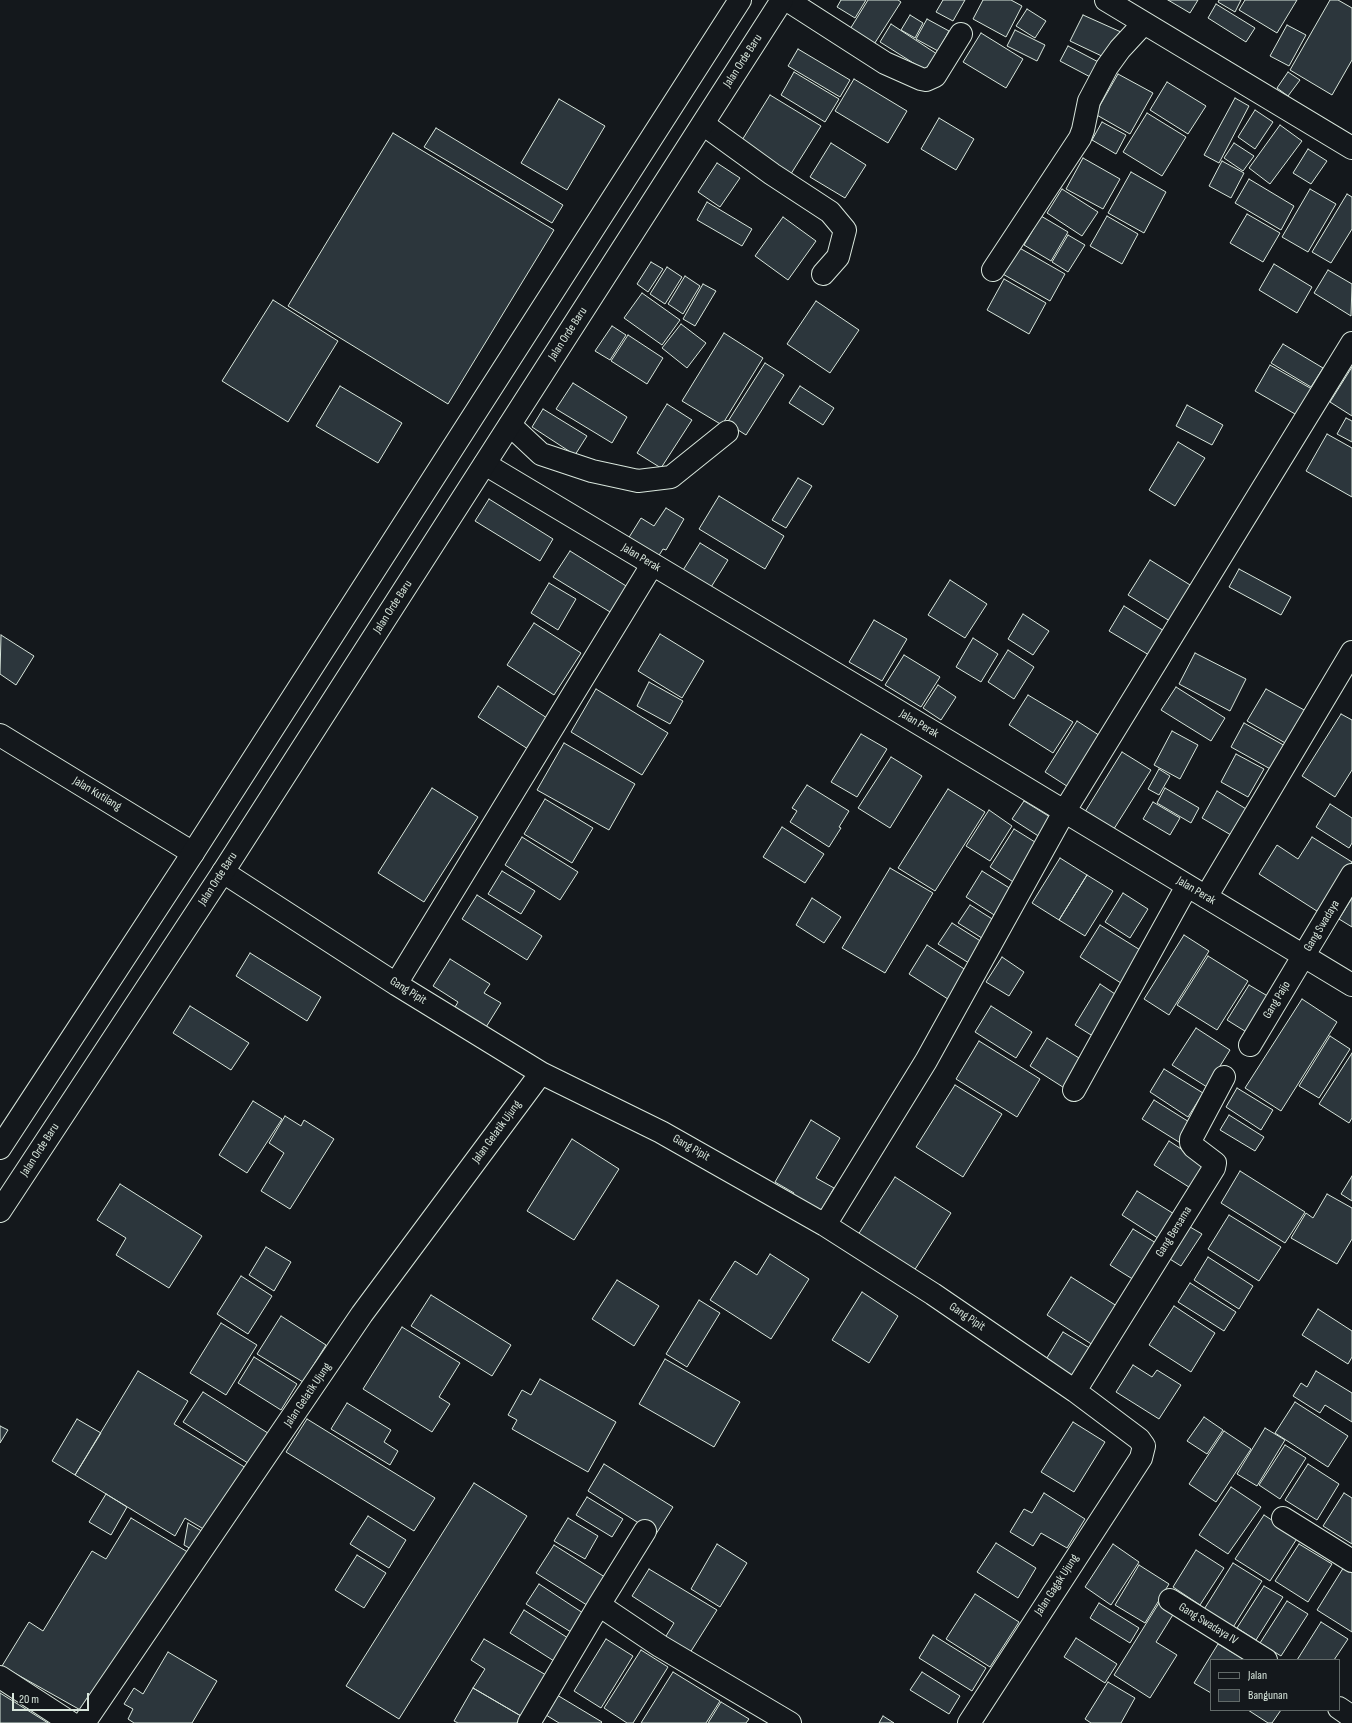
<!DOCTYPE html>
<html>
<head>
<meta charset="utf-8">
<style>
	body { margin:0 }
	#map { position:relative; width:1352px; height:1723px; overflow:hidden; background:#14181c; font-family:"Sofia Sans Condensed",sans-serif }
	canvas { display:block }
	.legend { position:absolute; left:1210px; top:1659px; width:130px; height:52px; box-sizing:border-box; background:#14181c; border:1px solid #626a69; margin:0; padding:5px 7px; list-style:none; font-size:12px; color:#d8e6dc }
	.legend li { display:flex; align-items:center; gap:8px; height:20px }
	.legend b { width:20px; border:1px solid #626a69 }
	.scale { position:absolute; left:12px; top:1693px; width:77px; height:18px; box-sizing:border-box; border:2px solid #d8e6dc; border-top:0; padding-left:5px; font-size:12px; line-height:14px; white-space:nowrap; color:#d8e6dc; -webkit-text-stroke:3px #14181c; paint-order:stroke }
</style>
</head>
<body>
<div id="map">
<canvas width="1352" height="1723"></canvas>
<ul class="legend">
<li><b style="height:5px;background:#14181c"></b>Jalan</li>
<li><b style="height:11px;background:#2c363c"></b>Bangunan</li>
</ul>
<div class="scale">20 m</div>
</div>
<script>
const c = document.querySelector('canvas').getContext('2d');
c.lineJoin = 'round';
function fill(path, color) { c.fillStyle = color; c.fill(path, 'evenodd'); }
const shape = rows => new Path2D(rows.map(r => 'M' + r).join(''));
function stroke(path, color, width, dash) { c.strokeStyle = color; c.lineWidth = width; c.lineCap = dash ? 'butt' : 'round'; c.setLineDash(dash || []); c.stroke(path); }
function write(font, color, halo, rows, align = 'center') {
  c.font = font + ' "Sofia Sans Condensed",sans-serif'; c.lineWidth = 3; c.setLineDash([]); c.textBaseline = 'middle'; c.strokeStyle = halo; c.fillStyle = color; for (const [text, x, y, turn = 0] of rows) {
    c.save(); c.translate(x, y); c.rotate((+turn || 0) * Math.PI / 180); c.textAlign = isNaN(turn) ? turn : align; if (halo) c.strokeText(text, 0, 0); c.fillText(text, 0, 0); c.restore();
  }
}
const building = shape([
	[841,0,866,0,855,18,837,7,841,0],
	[868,0,898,0,901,2,871,49,847,34,868,0],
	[943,0,965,0,953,21,936,12,943,0],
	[983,0,1011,0,1022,6,1006,37,973,19,983,0],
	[1168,0,1198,0,1190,13,1168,0],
	[1219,0,1241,0,1235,12,1218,2,1219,0],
	[1245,0,1297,0,1277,33,1239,10,1245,0],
	[1330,0,1338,0,1352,8,1352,60,1332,95,1290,70,1330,0],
	[1216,4,1255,28,1246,42,1208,18,1216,4],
	[1027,9,1046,21,1035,38,1016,26,1027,9],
	[910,15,923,23,915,38,901,30,910,15],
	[1083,15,1121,32,1108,59,1070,41,1083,15],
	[927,19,949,31,938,51,916,39,927,19],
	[891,24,937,54,926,71,880,42,891,24],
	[1287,25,1306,35,1289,66,1270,56,1287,25],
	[1015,30,1045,45,1037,61,1007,46,1015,30],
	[981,33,1023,59,1006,88,963,62,981,33],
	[1068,46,1104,65,1096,80,1060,61,1068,46],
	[798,49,850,80,840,97,788,66,798,49],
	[794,72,839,99,825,122,781,95,794,72],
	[1288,72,1300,80,1288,96,1277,88,1288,72],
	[1118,74,1153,93,1130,134,1095,114,1118,74],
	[854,79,907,111,888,143,835,111,854,79],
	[1167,82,1206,106,1188,134,1150,110,1167,82],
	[770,95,821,126,789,177,739,145,770,95],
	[1235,98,1249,106,1219,163,1204,155,1235,98],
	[559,99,605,126,567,190,521,163,559,99],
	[1255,110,1273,122,1255,149,1238,137,1255,110],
	[1147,113,1186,137,1162,176,1123,152,1147,113],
	[939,118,974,139,956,170,921,149,939,118],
	[1102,122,1126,135,1116,154,1092,140,1102,122],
	[1280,125,1302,141,1270,184,1249,168,1280,125],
	[436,128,563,205,552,223,424,147,436,128],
	[393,133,554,230,448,404,288,306,393,133],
	[831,143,866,165,845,198,810,177,831,143],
	[1234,143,1254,156,1243,171,1224,158,1234,143],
	[1308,149,1327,161,1311,184,1293,173,1308,149],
	[1083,158,1120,179,1103,209,1066,189,1083,158],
	[1222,161,1244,173,1231,198,1209,186,1222,161],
	[717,163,740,178,720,207,698,192,717,163],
	[1131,172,1166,192,1144,233,1108,213,1131,172],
	[1249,179,1294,206,1281,230,1235,203,1249,179],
	[1062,189,1098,212,1082,236,1047,213,1062,189],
	[1310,189,1336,204,1308,252,1282,237,1310,189],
	[1347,194,1352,197,1352,229,1331,263,1312,252,1347,194],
	[707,202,752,229,742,246,697,220,707,202],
	[1247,214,1280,233,1263,262,1230,243,1247,214],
	[1041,216,1068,232,1051,261,1024,245,1041,216],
	[1107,216,1138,234,1122,264,1090,246,1107,216],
	[783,217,816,241,788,280,755,256,783,217],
	[1068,235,1085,245,1068,272,1052,262,1068,235],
	[1016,246,1065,274,1050,301,1001,273,1016,246],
	[651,262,663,269,648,292,637,284,651,262],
	[1274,264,1312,287,1297,313,1259,290,1274,264],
	[667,267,682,277,665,304,650,294,667,267],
	[1328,270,1352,284,1351,316,1314,293,1328,270],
	[685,276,700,286,683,314,668,304,685,276],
	[1004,279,1046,303,1029,334,987,310,1004,279],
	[703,284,716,291,695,326,683,319,703,284],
	[642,293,680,320,662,345,624,318,642,293],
	[273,300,338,341,288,422,222,381,273,300],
	[816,301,859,330,830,373,787,344,816,301],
	[681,324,706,343,687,368,662,348,681,324],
	[612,326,626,335,610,360,595,351,612,326],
	[724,333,763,358,722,425,682,401,724,333],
	[628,335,663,358,647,384,611,361,628,335],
	[1283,344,1323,368,1311,387,1271,363,1283,344],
	[765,363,784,375,746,435,727,423,765,363],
	[1270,365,1317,392,1302,418,1255,391,1270,365],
	[1352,367,1352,416,1330,402,1352,367],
	[573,383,627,417,612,443,556,409,573,383],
	[340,386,402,423,378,463,316,426,340,386],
	[800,386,834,408,823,425,789,403,800,386],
	[667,404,692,420,661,468,637,453,667,404],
	[1187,405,1223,425,1212,445,1176,426,1187,405],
	[543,409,587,436,575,455,532,427,543,409],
	[1346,418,1352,421,1352,442,1337,434,1346,418],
	[1327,434,1352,448,1352,497,1306,471,1327,434],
	[1178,442,1205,458,1175,506,1149,490,1178,442],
	[798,478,812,486,786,528,772,520,798,478],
	[719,496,784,536,765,569,699,529,719,496],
	[489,499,553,539,540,561,475,521,489,499],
	[666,508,684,519,666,550,663,549,653,565,623,547,641,518,654,526,666,508],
	[700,543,728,560,708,592,680,575,700,543],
	[570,551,631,589,615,615,553,577,570,551],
	[1150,560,1195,588,1173,623,1128,595,1150,560],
	[1239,569,1291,597,1281,615,1229,587,1239,569],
	[950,580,987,604,965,638,928,615,950,580],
	[549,583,576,599,558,630,531,613,549,583],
	[1124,606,1169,634,1154,658,1109,631,1124,606],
	[1023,614,1049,631,1033,655,1008,639,1023,614],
	[874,620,907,639,882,681,849,662,874,620],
	[534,623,581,653,554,695,507,665,534,623],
	[660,634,704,661,682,698,638,671,660,634],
	[1,635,34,656,16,685,0,674,1,635],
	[973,638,998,654,981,682,956,667,973,638],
	[1008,650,1034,667,1014,699,988,682,1008,650],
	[1195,653,1246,679,1230,711,1179,684,1195,653],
	[904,655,940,677,921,707,885,685,904,655],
	[649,682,683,701,670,724,637,706,649,682],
	[938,685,956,697,941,720,923,708,938,685],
	[498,686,547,718,528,749,478,717,498,686],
	[1176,687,1225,718,1211,741,1161,710,1176,687],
	[596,689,668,733,642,775,571,732,596,689],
	[1266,689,1306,711,1287,744,1247,721,1266,689],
	[1028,695,1073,722,1053,753,1009,725,1028,695],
	[1341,714,1352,720,1352,770,1335,797,1302,776,1341,714],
	[1077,721,1105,739,1073,790,1045,772,1077,721],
	[1244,723,1287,747,1274,771,1231,747,1244,723],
	[1172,731,1198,745,1180,779,1154,765,1172,731],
	[861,734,887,749,857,797,831,782,861,734],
	[564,743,635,784,609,830,537,790,564,743],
	[1122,752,1151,770,1112,832,1083,815,1122,752],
	[1236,754,1264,769,1248,797,1221,782,1236,754],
	[891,757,922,776,890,828,858,808,891,757],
	[1159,769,1170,776,1159,795,1148,789,1159,769],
	[807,785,849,811,839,827,841,828,829,847,790,822,797,811,792,808,807,785],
	[432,788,478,817,424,902,378,873,432,788],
	[1165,788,1199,808,1191,823,1157,803,1165,788],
	[948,789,985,812,935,891,898,868,948,789],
	[1217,791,1251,812,1236,838,1202,818,1217,791],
	[545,799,593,828,572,863,524,834,545,799],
	[1024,801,1055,820,1043,839,1012,819,1024,801],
	[1153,802,1180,818,1170,835,1143,819,1153,802],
	[1330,804,1352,818,1352,843,1349,848,1316,827,1330,804],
	[989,810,1012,826,990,861,966,846,989,810],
	[782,827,824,854,805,883,763,857,782,827],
	[1014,829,1043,847,1018,885,990,867,1014,829],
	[522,837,578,872,560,900,505,865,522,837],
	[1312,837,1352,862,1320,913,1259,874,1277,845,1298,859,1312,837],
	[1060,858,1087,875,1059,920,1032,903,1060,858],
	[890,868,933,893,885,973,842,948,890,868],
	[502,871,535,891,521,914,488,894,502,871],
	[982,871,1016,892,999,918,966,897,982,871],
	[1087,875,1113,891,1085,936,1059,920,1087,875],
	[1123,893,1148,909,1130,938,1105,922,1123,893],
	[477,895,542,936,527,960,462,919,477,895],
	[812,898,841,917,824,943,796,925,812,898],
	[1352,898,1352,927,1339,919,1352,898],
	[970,905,997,922,985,940,958,923,970,905],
	[952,923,982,942,969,963,938,944,952,923],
	[1100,925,1145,953,1124,985,1080,957,1100,925],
	[1184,935,1209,951,1169,1015,1144,999,1184,935],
	[927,945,969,972,951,1001,909,974,927,945],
	[250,953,321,997,307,1021,236,976,250,953],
	[1208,956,1248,981,1217,1030,1177,1005,1208,956],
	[1002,957,1024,972,1009,996,986,982,1002,957],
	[450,959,490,984,484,993,501,1003,483,1032,452,1012,458,1002,433,986,450,959],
	[1100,984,1121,998,1096,1038,1075,1025,1100,984],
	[1249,985,1271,998,1248,1033,1227,1020,1249,985],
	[1302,999,1337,1022,1281,1111,1245,1088,1302,999],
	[190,1006,249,1043,231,1070,173,1033,190,1006],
	[991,1006,1032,1032,1016,1058,975,1032,991,1006],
	[1196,1028,1230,1050,1207,1087,1172,1065,1196,1028],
	[1330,1036,1350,1049,1319,1098,1299,1086,1330,1036],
	[1047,1038,1087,1063,1069,1091,1030,1066,1047,1038],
	[979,1041,1040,1079,1017,1117,956,1079,979,1041],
	[1352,1053,1352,1118,1349,1123,1319,1104,1352,1053],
	[1164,1069,1203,1093,1188,1117,1150,1092,1164,1069],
	[955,1085,1002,1114,963,1177,916,1147,955,1085],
	[1237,1088,1273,1110,1261,1130,1226,1107,1237,1088],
	[1154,1100,1194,1125,1182,1144,1142,1119,1154,1100],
	[253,1101,282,1119,247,1173,219,1155,253,1101],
	[1229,1115,1264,1137,1255,1151,1220,1130,1229,1115],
	[285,1116,301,1126,304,1120,334,1139,290,1209,261,1191,284,1153,269,1143,285,1116],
	[811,1120,840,1138,816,1178,834,1188,820,1212,792,1196,794,1193,775,1182,811,1120],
	[572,1139,619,1169,574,1240,527,1211,572,1139],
	[1169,1141,1207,1166,1192,1189,1154,1165,1169,1141],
	[1240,1171,1305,1212,1285,1243,1221,1203,1240,1171],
	[1352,1176,1352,1201,1341,1194,1352,1176],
	[895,1177,951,1213,912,1274,856,1238,895,1177],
	[120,1184,202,1236,169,1288,116,1255,126,1238,97,1220,120,1184],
	[1137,1191,1179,1217,1164,1242,1122,1215,1137,1191],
	[1327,1194,1352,1208,1352,1239,1337,1264,1291,1238,1306,1213,1313,1218,1327,1194],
	[1229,1215,1281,1247,1259,1281,1208,1249,1229,1215],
	[1185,1224,1202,1234,1181,1266,1165,1256,1185,1224],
	[1133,1229,1161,1246,1139,1283,1110,1265,1133,1229],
	[266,1247,291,1262,274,1291,249,1275,266,1247],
	[770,1254,809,1279,771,1339,710,1300,735,1261,757,1275,770,1254],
	[1208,1257,1253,1286,1239,1309,1194,1280,1208,1257],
	[241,1276,272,1296,248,1334,217,1314,241,1276],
	[1071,1277,1120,1308,1096,1347,1047,1315,1071,1277],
	[617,1280,659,1306,634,1346,592,1319,617,1280],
	[1190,1283,1236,1312,1224,1331,1178,1302,1190,1283],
	[862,1292,898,1316,869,1363,832,1340,862,1292],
	[431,1295,511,1345,492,1376,411,1326,431,1295],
	[699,1300,720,1313,687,1367,666,1354,699,1300],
	[1174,1306,1215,1333,1191,1372,1149,1345,1174,1306],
	[1318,1309,1352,1331,1352,1357,1348,1364,1302,1335,1318,1309],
	[281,1316,326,1345,303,1382,257,1354,281,1316],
	[221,1323,257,1345,226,1395,190,1373,221,1323],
	[402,1327,460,1363,439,1397,450,1404,432,1432,363,1389,402,1327],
	[1063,1332,1093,1350,1075,1380,1045,1361,1063,1332],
	[254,1357,297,1384,281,1410,238,1383,254,1357],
	[665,1359,740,1402,714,1447,639,1404,665,1359],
	[1133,1365,1152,1377,1157,1370,1181,1385,1159,1419,1116,1392,1133,1365],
	[138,1371,188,1401,174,1424,251,1471,212,1534,185,1518,175,1536,75,1475,138,1371],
	[1316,1371,1352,1393,1352,1422,1325,1405,1320,1413,1293,1396,1301,1383,1307,1387,1316,1371],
	[540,1379,616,1422,588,1472,512,1429,517,1420,508,1415,522,1390,531,1395,540,1379],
	[203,1392,271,1435,251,1465,183,1422,203,1392],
	[1295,1402,1348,1436,1328,1467,1275,1433,1295,1402],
	[347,1403,391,1430,384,1442,398,1451,390,1465,331,1429,347,1403],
	[1204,1417,1223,1430,1207,1454,1187,1441,1204,1417],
	[77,1419,101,1433,75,1475,52,1461,77,1419],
	[307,1419,435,1498,414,1531,286,1452,307,1419],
	[1073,1422,1105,1442,1074,1492,1041,1472,1073,1422],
	[0,1426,8,1430,0,1443,0,1426],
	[1265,1428,1285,1440,1257,1486,1237,1474,1265,1428],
	[1224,1431,1251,1449,1216,1502,1189,1484,1224,1431],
	[1285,1445,1306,1458,1280,1499,1259,1485,1285,1445],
	[604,1464,673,1507,656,1534,588,1491,604,1464],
	[1308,1464,1339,1484,1317,1520,1285,1500,1308,1464],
	[474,1483,527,1516,399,1719,346,1686,474,1483],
	[1231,1487,1261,1507,1228,1554,1199,1535,1231,1487],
	[1044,1493,1085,1519,1067,1548,1041,1533,1033,1546,1010,1532,1024,1509,1032,1513,1044,1493],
	[1344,1493,1352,1498,1352,1544,1323,1526,1344,1493],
	[106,1494,127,1507,111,1535,89,1522,106,1494],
	[587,1497,623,1519,612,1537,576,1515,587,1497],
	[1264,1515,1298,1537,1270,1581,1235,1559,1264,1515],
	[368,1516,406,1540,389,1568,350,1544,368,1516],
	[131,1518,191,1554,84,1712,2,1666,29,1622,43,1631,92,1551,106,1559,131,1518],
	[568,1518,598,1536,585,1559,554,1541,568,1518],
	[188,1523,205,1533,193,1550,184,1545,188,1523],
	[996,1543,1036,1568,1018,1598,977,1572,996,1543],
	[717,1544,747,1563,720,1607,691,1589,717,1544],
	[1113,1544,1139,1562,1111,1605,1085,1587,1113,1544],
	[1299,1544,1332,1564,1308,1602,1275,1581,1299,1544],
	[554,1545,608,1579,590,1607,536,1573,554,1545],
	[1196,1550,1224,1568,1200,1605,1173,1587,1196,1550],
	[357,1555,386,1573,364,1608,335,1590,357,1555],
	[1347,1562,1352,1566,1352,1632,1317,1610,1347,1562],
	[1233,1563,1262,1581,1232,1629,1203,1611,1233,1563],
	[1139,1565,1169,1584,1145,1623,1115,1605,1139,1565],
	[649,1569,717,1610,688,1656,663,1641,674,1623,632,1596,649,1569],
	[539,1584,583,1613,571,1632,526,1604,539,1584],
	[1264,1586,1283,1597,1256,1640,1237,1628,1264,1586],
	[975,1594,1019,1622,990,1667,946,1639,975,1594],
	[1287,1601,1308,1614,1281,1656,1260,1643,1287,1601],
	[1099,1603,1139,1628,1130,1643,1090,1618,1099,1603],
	[1159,1603,1174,1613,1156,1642,1177,1655,1150,1698,1114,1675,1159,1603],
	[524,1610,568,1638,554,1661,510,1633,524,1610],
	[1321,1622,1348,1639,1334,1660,1297,1660,1321,1622],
	[933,1635,986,1668,972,1691,919,1658,933,1635],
	[1076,1638,1117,1664,1105,1683,1064,1657,1076,1638],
	[484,1639,546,1675,521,1716,473,1688,485,1669,471,1660,484,1639],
	[606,1639,633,1656,601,1708,574,1691,606,1639],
	[1218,1644,1245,1660,1211,1660,1211,1693,1194,1683,1218,1644],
	[641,1650,668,1667,633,1723,627,1723,604,1708,641,1650],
	[168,1652,217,1681,192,1723,134,1723,128,1719,133,1709,124,1704,134,1688,143,1694,168,1652],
	[673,1672,720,1701,706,1723,641,1723,673,1672],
	[922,1672,960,1696,949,1714,910,1690,922,1672],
	[1108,1682,1135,1698,1121,1723,1091,1723,1085,1719,1108,1682],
	[473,1688,521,1716,517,1723,458,1723,454,1721,473,1688],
	[0,1693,48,1723,0,1723,0,1693],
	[557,1695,602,1722,601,1723,559,1723,546,1715,557,1695],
	[721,1702,749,1719,746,1723,708,1723,721,1702],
	[1248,1710,1281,1710,1272,1723,1268,1723,1248,1710],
	[883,1716,894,1723,879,1723,883,1716]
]);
fill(building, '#2c363c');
stroke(building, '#d8e6dc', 1);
const minor = shape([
	[787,0,885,63,921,79,926,80,935,76,961,34],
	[1106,0,1352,148],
	[703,124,772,174,830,212,845,230,838,257,823,274],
	[993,270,1080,138,1083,130,1089,101,1107,67,1120,49,1144,23],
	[510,425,541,454,592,471,638,481,671,477,727,432],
	[485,464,938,735,1352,985],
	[0,735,193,853],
	[223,872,396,984,541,1073,661,1132,825,1225,933,1294,1075,1391,1139,1439,1144,1446,1141,1458,969,1723],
	[1206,897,1352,652],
	[396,984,652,565],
	[1250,1045,1352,875],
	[1074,1090,1187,886],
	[825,1225,926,1061,1064,812,1352,343],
	[1075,1391,1214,1168,1215,1163,1194,1147,1191,1143,1191,1139,1224,1077],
	[1283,1518,1352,1561],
	[1170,1600,1266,1660],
	[599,1605,660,1646,790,1723],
	[0,1677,71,1723],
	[1339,1708,1352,1717],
	[84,1723,362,1314,541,1073],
	[529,1723,599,1605,645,1531]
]);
const major = shape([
	[0,1148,193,853,740,0],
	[0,1211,223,872,782,0]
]);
stroke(minor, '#d8e6dc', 24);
stroke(major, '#d8e6dc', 24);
stroke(minor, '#14181c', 22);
stroke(major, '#14181c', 22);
write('12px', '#d8e6dc', '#14181c', [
	["Jalan Orde Baru",743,61,-57],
	["Jalan Orde Baru",568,334,-57],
	["Jalan Perak",641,558,31],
	["Jalan Orde Baru",393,607,-57],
	["Jalan Perak",919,724,31],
	["Jalan Kutilang",97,794,31],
	["Jalan Orde Baru",218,879,-57],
	["Jalan Perak",1196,891,31],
	["Gang Swadaya",1322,926,-59],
	["Gang Pipit",408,991,32],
	["Gang Paijo",1277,1000,-59],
	["Jalan Gelatik Ujung",497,1132,-54],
	["Gang Pipit",691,1148,30],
	["Jalan Orde Baru",40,1150,-57],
	["Gang Bersama",1174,1232,-58],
	["Gang Pipit",967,1317,34],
	["Jalan Gelatik Ujung",308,1395,-56],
	["Jalan Gagak Ujung",1057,1585,-57],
	["Gang Swadaya IV",1208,1624,32]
]);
</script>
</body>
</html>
